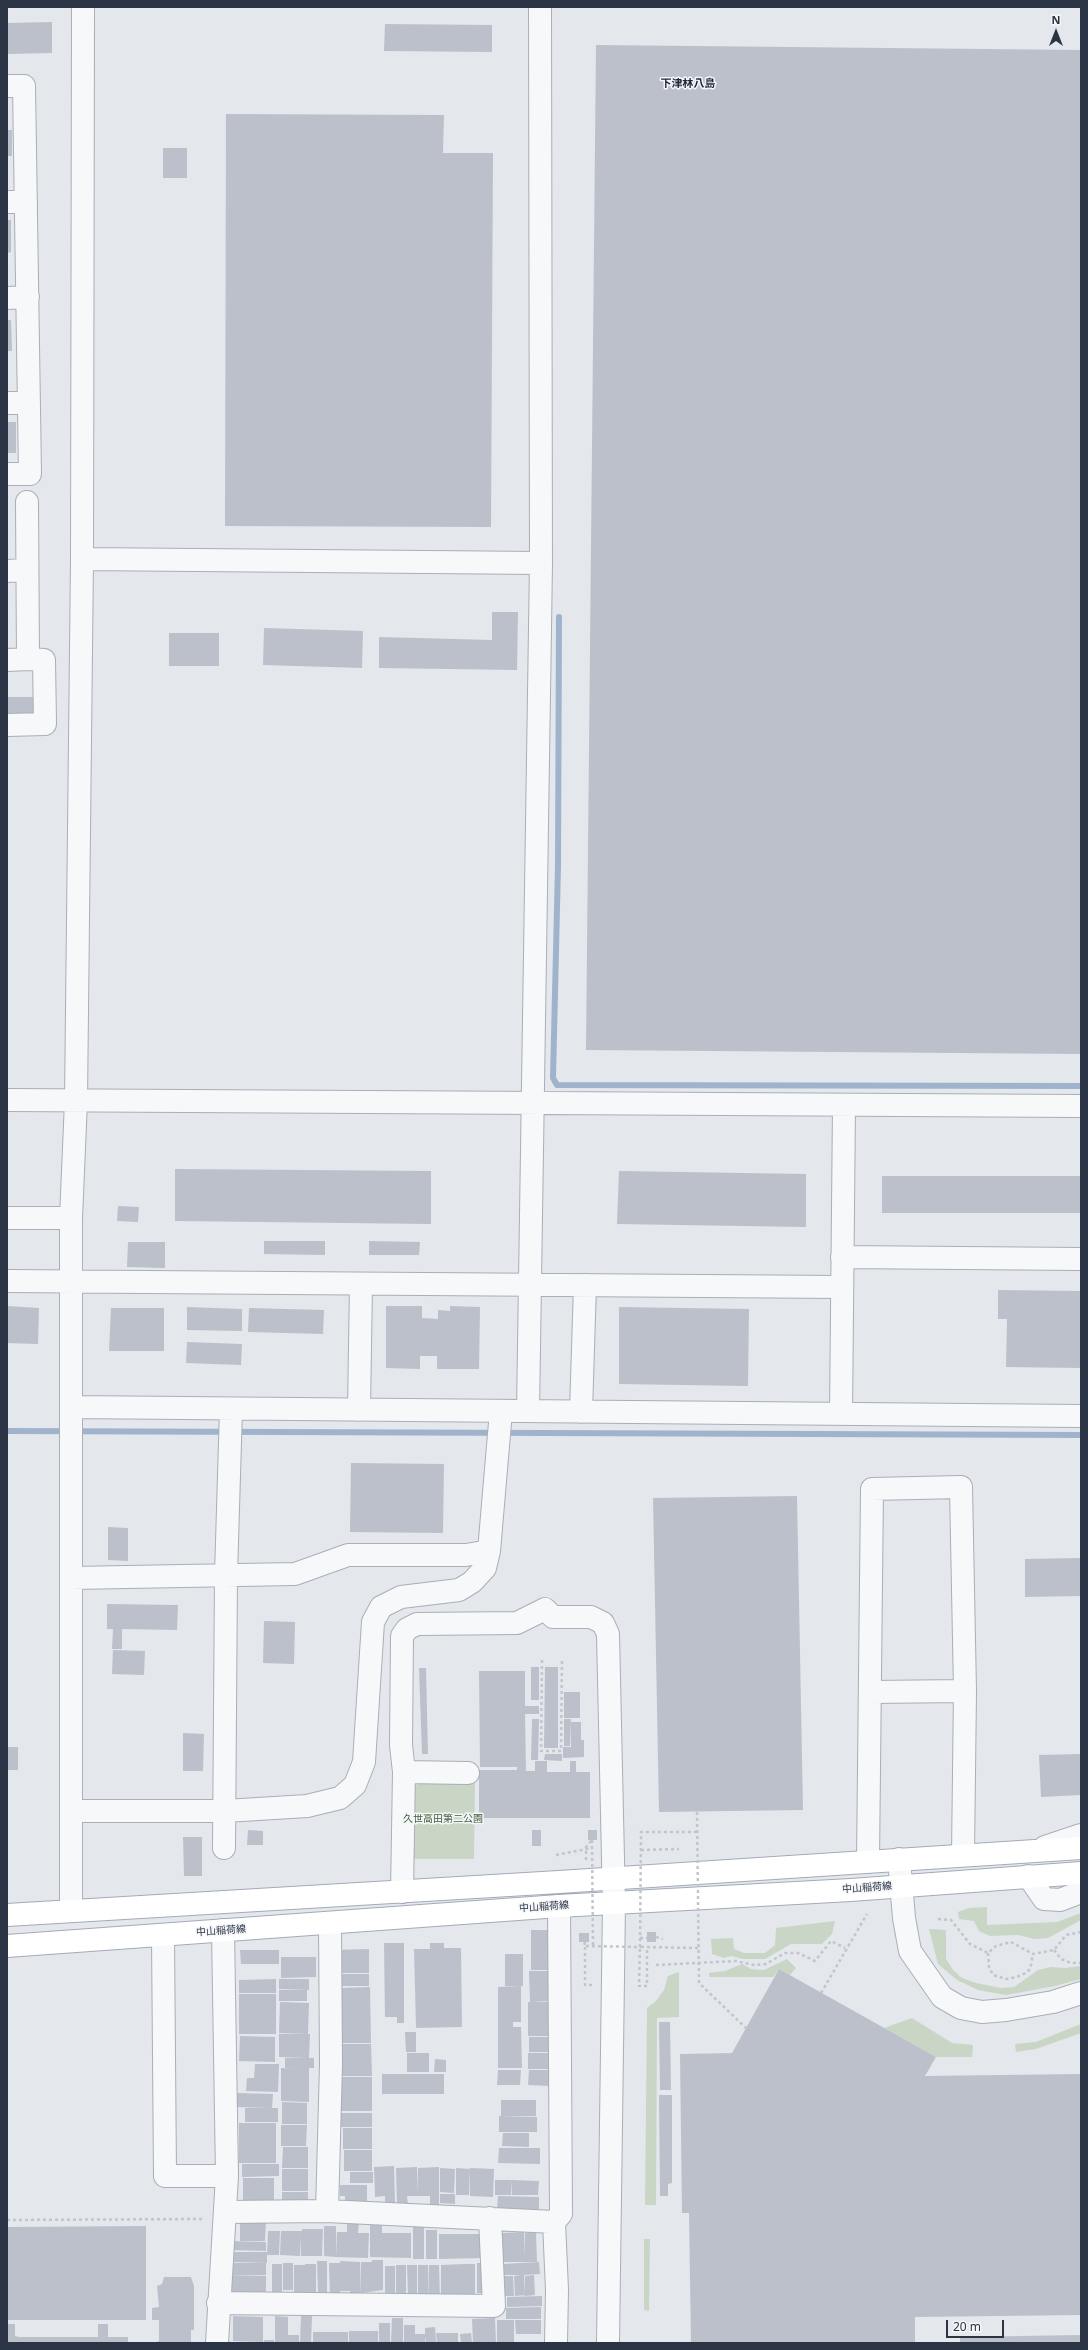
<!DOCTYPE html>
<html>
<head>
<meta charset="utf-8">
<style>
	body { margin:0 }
	#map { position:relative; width:1088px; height:2350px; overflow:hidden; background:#e4e7ec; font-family:"Noto Sans",sans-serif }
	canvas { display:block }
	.frame { position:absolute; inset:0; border:8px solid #2b3445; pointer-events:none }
	.north { position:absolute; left:1036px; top:12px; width:40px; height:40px; -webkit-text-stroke:3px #f4f6f9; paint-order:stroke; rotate:0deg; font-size:11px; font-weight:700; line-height:16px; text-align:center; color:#2b3445 }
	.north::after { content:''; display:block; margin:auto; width:14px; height:18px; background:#2b3445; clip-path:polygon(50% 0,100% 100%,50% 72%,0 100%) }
	.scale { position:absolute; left:946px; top:2320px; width:58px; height:18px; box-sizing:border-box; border:2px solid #2b3445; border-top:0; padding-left:5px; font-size:12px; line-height:14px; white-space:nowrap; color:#2b3445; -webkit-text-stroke:3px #f4f6f9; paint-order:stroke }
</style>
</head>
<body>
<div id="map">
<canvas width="1088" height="2350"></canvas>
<div class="frame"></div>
<div class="north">N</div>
<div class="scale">20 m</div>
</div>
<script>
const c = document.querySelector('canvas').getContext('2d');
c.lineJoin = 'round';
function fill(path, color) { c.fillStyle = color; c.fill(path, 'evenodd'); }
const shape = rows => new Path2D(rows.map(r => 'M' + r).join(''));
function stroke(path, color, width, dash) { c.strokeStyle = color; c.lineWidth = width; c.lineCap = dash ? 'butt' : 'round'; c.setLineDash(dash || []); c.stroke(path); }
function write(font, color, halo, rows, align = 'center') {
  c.font = font + ' "Noto Sans","Noto Sans JP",sans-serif'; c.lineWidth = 3; c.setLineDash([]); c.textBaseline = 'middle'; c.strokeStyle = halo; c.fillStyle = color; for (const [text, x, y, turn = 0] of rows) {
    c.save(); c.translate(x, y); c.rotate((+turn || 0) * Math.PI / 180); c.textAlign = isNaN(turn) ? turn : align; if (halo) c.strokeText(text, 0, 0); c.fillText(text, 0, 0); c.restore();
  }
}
fill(shape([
	[422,1780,475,1780,474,1859,412,1859,411,1790],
	[987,1907,987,1925,1057,1922,1081,1913,1081,1920,1048,1938,1034,1939,1018,1935,990,1936,979,1931,974,1921,959,1919,958,1912,969,1908],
	[835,1921,832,1934,822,1944,791,1944,765,1959,743,1959,732,1956,724,1958,712,1954,711,1939,733,1938,734,1949,744,1953,765,1953,775,1945,776,1928],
	[929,1929,946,1930,946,1959,953,1970,962,1978,976,1983,1001,1988,1014,1987,1038,1970,1051,1967,1065,1968,1081,1966,1081,1979,1055,1986,1006,1995,978,1990,957,1980,938,1964],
	[787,1959,796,1968,790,1975,779,1969,773,1977,709,1977,709,1973,725,1971,742,1964,751,1969,764,1970],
	[679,1972,679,2017,657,2018,656,2205,645,2205,647,2008,656,2001,664,1990,668,1976],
	[912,2018,952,2043,973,2045,972,2057,936,2057,884,2028],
	[1081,2024,1081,2033,1036,2049,1016,2052,1015,2044,1036,2042],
	[644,2239,650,2239,649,2311,644,2310]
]), '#c9d6c5');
stroke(shape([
	[559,617,558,866,553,1078,557,1085,1081,1086],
	[7,1431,1081,1435]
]), '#9fb4cc', 6);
fill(shape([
	[52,22,52,53,7,54,7,23],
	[385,24,492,25,492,52,384,51],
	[596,45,1081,50,1081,1054,586,1050],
	[226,114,444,115,443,153,493,153,491,527,225,526],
	[7,130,12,130,12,156,7,156],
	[163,148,187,148,187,178,163,178],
	[7,220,11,220,11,252,7,253],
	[7,320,11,320,12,351,7,351],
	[7,422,16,422,16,453,7,453],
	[492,612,518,612,517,670,379,668,379,637,492,640],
	[264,628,363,631,362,668,263,665],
	[169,633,219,633,219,666,169,666],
	[7,697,34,697,35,718,7,718],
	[175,1169,431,1171,431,1224,175,1221],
	[619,1171,806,1174,806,1227,617,1224],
	[882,1176,1081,1176,1081,1213,882,1213],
	[118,1206,139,1207,138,1222,117,1221],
	[264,1241,325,1241,325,1255,264,1254],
	[369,1241,420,1242,419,1255,369,1255],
	[128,1242,165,1242,165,1268,127,1267],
	[998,1290,1081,1291,1081,1368,1006,1367,1007,1319,998,1319],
	[7,1306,39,1308,38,1344,7,1343],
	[386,1306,422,1306,422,1318,438,1319,438,1310,450,1311,450,1306,480,1307,479,1369,437,1369,437,1356,420,1356,420,1369,386,1368],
	[187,1307,242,1309,242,1331,187,1330],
	[619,1307,749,1309,748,1386,619,1384],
	[111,1308,164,1308,164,1351,109,1351],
	[249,1308,324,1310,323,1334,248,1332],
	[187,1342,242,1344,241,1365,186,1363],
	[351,1463,444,1464,443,1533,350,1532],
	[797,1496,803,1810,659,1812,653,1498],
	[108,1527,128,1528,128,1561,108,1560],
	[1081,1558,1081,1596,1025,1597,1025,1559],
	[107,1604,178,1605,177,1630,122,1629,122,1649,112,1649,113,1629,107,1629],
	[264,1621,295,1622,294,1664,263,1663],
	[113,1650,145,1651,144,1675,112,1674],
	[531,1667,539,1667,539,1700,531,1700],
	[545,1667,558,1667,558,1748,544,1748],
	[419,1668,426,1668,428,1754,422,1754],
	[479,1671,525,1671,525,1706,539,1706,539,1714,525,1714,526,1771,535,1771,535,1761,547,1761,547,1772,570,1772,570,1761,576,1761,576,1772,590,1772,590,1818,479,1818,479,1770,517,1770,517,1767,480,1767],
	[564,1692,580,1692,580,1718,564,1718],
	[532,1719,539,1719,538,1760,531,1760],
	[564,1719,571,1719,570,1746,564,1746],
	[571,1722,581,1722,581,1740,584,1740,584,1757,563,1758,563,1747,571,1747],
	[183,1733,204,1734,203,1771,183,1771],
	[7,1747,18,1747,18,1770,7,1770],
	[545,1754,562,1754,562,1761,544,1760],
	[1081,1754,1081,1795,1041,1797,1039,1755],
	[248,1830,263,1831,263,1845,247,1845],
	[532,1830,541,1830,541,1846,532,1846],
	[588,1830,597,1830,597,1840,588,1840],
	[183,1837,202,1837,202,1876,184,1876],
	[531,1930,548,1930,548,1970,531,1970],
	[647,1932,656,1932,656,1942,647,1942],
	[579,1933,589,1933,589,1942,579,1942],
	[384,1943,404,1943,404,2023,397,2023,397,2017,385,2017],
	[430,1943,444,1943,444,1948,461,1948,462,2027,416,2028,414,1949,430,1949],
	[369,1949,369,1973,334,1973,333,1950],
	[240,1950,279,1950,279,1964,241,1964],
	[505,1954,523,1954,523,1986,505,1986],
	[281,1957,316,1957,316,1977,281,1978],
	[779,1969,936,2057,925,2076,1081,2074,1081,2315,915,2317,915,2343,691,2343,689,2213,682,2213,680,2054,732,2053],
	[529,1971,550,1971,551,2001,530,2002],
	[342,1974,369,1974,369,1986,342,1986],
	[276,1979,276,1993,239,1993,239,1980],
	[279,1979,309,1979,309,1990,279,1989],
	[521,1986,521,2022,513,2022,513,2027,521,2027,522,2068,498,2068,498,1987],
	[370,1987,371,2043,341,2043,341,1988],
	[279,1990,307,1990,307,2001,279,2001],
	[239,1994,276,1994,276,2034,239,2034],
	[280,2002,309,2003,308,2034,279,2033],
	[528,2002,549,2002,549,2020,528,2020],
	[528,2020,549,2020,548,2036,528,2036],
	[659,2022,670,2022,671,2090,660,2090],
	[405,2032,416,2032,416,2052,406,2052],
	[279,2034,310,2034,309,2058,314,2058,314,2068,309,2068,309,2102,281,2101,281,2068,297,2069,285,2068,285,2058,307,2058,279,2057],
	[240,2036,275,2037,275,2062,239,2061],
	[529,2037,551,2037,551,2052,529,2052],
	[336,2044,371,2044,372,2076,336,2076],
	[407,2053,429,2053,429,2072,407,2072],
	[528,2053,549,2053,549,2069,528,2069],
	[435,2059,446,2060,446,2072,434,2072],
	[255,2064,279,2064,278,2092,246,2091,247,2078,254,2078],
	[498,2070,521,2070,520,2085,497,2085],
	[529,2070,550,2070,550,2086,528,2085],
	[382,2074,444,2074,444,2094,382,2094],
	[341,2077,372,2077,372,2111,341,2111],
	[236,2093,273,2094,272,2108,235,2107],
	[659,2095,672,2095,672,2183,668,2184,668,2196,660,2196],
	[501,2100,536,2100,536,2116,501,2116],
	[282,2102,307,2103,307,2124,282,2124],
	[245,2108,278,2108,278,2122,245,2122],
	[340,2113,372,2113,372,2127,340,2127],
	[499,2116,537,2117,537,2132,499,2132],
	[239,2123,276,2123,276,2163,239,2163],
	[281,2125,307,2125,306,2146,281,2146],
	[343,2128,372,2128,372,2149,343,2149],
	[503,2133,529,2133,529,2147,502,2146],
	[283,2147,308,2147,308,2168,282,2168],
	[499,2148,540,2148,540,2164,498,2163],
	[344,2150,372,2150,372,2171,344,2171],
	[242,2164,279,2164,279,2176,242,2177],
	[394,2166,395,2206,385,2206,385,2196,375,2197,374,2167],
	[417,2167,417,2193,418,2168,439,2167,439,2205,430,2205,430,2196,407,2196,408,2205,397,2205,396,2168],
	[440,2168,455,2169,454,2193,440,2192],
	[456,2168,470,2169,469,2195,456,2195],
	[470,2168,494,2169,493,2197,470,2196],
	[282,2169,308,2169,308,2191,282,2191],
	[350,2172,373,2172,373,2183,350,2183],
	[243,2178,274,2178,274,2204,243,2204],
	[495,2180,512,2180,511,2195,495,2195],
	[512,2180,539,2181,538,2195,512,2195],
	[340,2185,367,2185,367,2204,345,2204,345,2196,340,2196],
	[282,2192,308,2192,308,2203,282,2202],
	[440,2194,455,2194,455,2204,440,2203],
	[498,2196,539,2197,539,2212,497,2210],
	[240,2219,266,2219,265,2241,240,2241],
	[370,2221,382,2222,382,2233,411,2233,411,2258,370,2257],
	[347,2222,359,2222,358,2233,369,2233,368,2258,336,2257,337,2232,347,2232],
	[413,2224,424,2224,424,2259,413,2259],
	[146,2226,146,2320,7,2320,7,2227],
	[324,2226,336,2226,336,2257,324,2256],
	[302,2229,323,2229,322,2256,301,2256,301,2236,300,2256,280,2255,281,2231,302,2231],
	[426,2230,437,2230,437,2259,426,2259],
	[268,2231,280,2231,279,2255,267,2255],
	[524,2232,525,2258,525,2233,536,2232,537,2262,503,2262,502,2233],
	[439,2234,483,2234,483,2258,439,2259],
	[230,2241,266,2242,266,2251,230,2250],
	[229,2252,267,2252,267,2263,229,2262],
	[372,2260,383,2260,383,2290,361,2293,361,2262,372,2262],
	[317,2261,327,2261,327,2292,318,2292],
	[340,2261,360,2262,361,2298,350,2298,350,2291,340,2291,340,2298,330,2298,329,2263,340,2263],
	[539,2262,540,2274,524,2275,525,2295,515,2296,514,2276,521,2275,504,2275,503,2264],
	[232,2263,266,2263,266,2275,232,2275],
	[283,2263,293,2263,293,2290,283,2290],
	[477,2263,488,2263,488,2293,477,2293],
	[272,2264,282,2264,282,2292,272,2292],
	[305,2264,316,2264,316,2295,305,2295],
	[464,2264,475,2264,475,2294,441,2295,441,2265],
	[294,2265,305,2265,305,2296,294,2296],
	[396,2265,406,2265,406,2301,396,2301],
	[407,2265,417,2265,417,2295,408,2295],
	[418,2265,428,2265,429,2300,418,2300],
	[429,2265,439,2265,440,2300,429,2300],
	[385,2266,395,2266,395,2301,385,2301],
	[229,2275,266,2276,266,2299,229,2298],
	[534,2275,535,2295,525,2296,525,2276],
	[504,2276,513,2276,514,2296,504,2296],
	[164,2277,191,2277,194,2286,194,2330,191,2330,191,2343,154,2343,159,2341,159,2320,152,2320,152,2308,159,2307,157,2286,162,2284],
	[542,2296,542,2306,507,2307,507,2297],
	[541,2307,541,2319,506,2319,506,2308],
	[233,2316,263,2317,263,2342,233,2341],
	[275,2316,288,2317,288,2335,299,2335,299,2343,275,2343],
	[301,2316,312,2316,311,2343,300,2343],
	[392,2318,403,2318,403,2343,391,2343],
	[495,2318,496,2343,473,2343,472,2319],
	[497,2320,514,2320,514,2343,497,2343],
	[515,2320,541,2320,541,2334,516,2334],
	[379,2323,390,2323,390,2343,379,2343],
	[7,2324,15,2324,15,2336,19,2337,98,2337,98,2324,108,2324,108,2337,128,2337,128,2343,7,2343],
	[404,2325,415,2325,415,2334,425,2334,425,2328,435,2327,436,2343,426,2343,425,2336,425,2343,404,2343],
	[349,2331,378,2331,378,2343,349,2343],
	[313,2332,348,2332,348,2343,313,2343],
	[436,2333,458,2333,458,2343,437,2343],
	[471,2333,472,2343,461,2343,460,2334],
	[1081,2335,1081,2343,960,2343,960,2337],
	[264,2340,274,2340,274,2343,264,2343]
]), '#bbc0ca');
const minor = shape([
	[7,86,24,86,30,474,7,474],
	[7,202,26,202],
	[7,298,28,297],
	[7,403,28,403],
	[82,559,541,563],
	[7,571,26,570],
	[7,660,28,659,27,502],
	[7,725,45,724,44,660,28,659],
	[7,1100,1081,1106],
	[7,1218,71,1218],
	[842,1257,1081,1259],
	[7,1281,841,1287],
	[71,1407,1081,1416],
	[359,1410,361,1284],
	[528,1411,541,563,540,7],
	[581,1412,585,1285],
	[841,1414,844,1106],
	[71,1578,295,1574,348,1555,466,1555,489,1551],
	[870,1692,965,1691],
	[404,1772,468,1773],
	[71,1811,225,1811,307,1806,340,1798,355,1785,364,1762,373,1622,381,1607,401,1597,459,1590,472,1582,485,1568,489,1551,501,1411],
	[1045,1847,1081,1835],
	[224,1848,226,1575,231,1409],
	[899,1859,904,1918,910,1951,942,1997,961,2008,982,2012,1006,2010,1053,2002,1081,1993],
	[868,1861,872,1489,961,1487,965,1691,963,1855],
	[1028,1876,1044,1899,1060,1900,1081,1892],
	[402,1892,404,1772,401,1745,402,1636,407,1629,417,1624,517,1623,545,1609,553,1617,591,1617,603,1623,608,1634,614,1904,608,2343],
	[71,1911,71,1218,76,1101,82,559,83,7],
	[163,1936,165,2176,227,2176],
	[327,2211,331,2064,330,1924],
	[226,2212,327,2211,554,2222],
	[218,2303,494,2306,490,2218],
	[217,2343,227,2176,223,1930],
	[556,2343,557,2290,554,2222,561,2214,559,1906]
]);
const major = shape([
	[7,1915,559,1882,1081,1848],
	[7,1946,559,1906,851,1890,1081,1873]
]);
stroke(minor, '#a9aeb7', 24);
stroke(major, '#a3abb8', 24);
stroke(shape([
	[542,1660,541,1751,561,1751,562,1660],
	[641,1850,679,1849],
	[586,1860,586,1847,592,1840],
	[938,1919,951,1920,970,1944,988,1953,996,1946,1011,1942,1033,1954,1054,1950,1066,1935,1081,1932],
	[656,1937,663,1939],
	[640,1938,647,1938],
	[585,1947,585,1985,592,1985],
	[647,1950,647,1986,639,1986,640,1947,699,1948],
	[1054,1950,1061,1959,1071,1963,1081,1963],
	[988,1953,989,1967,993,1975,1006,1979,1017,1977,1028,1972,1031,1965,1033,1954],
	[656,1965,736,1961,754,1965,766,1964,785,1953,798,1953,815,1961,831,1941,845,1948],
	[821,1993,867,1914],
	[7,2220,204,2219]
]), '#c2c5cb', 2.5, [3, 3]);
stroke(minor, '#f7f8fa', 22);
stroke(major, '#fff', 22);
stroke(shape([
	[697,1812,699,1983,746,2028],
	[592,1840,593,1946],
	[556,1855,592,1848],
	[585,1942,584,1946,640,1947,641,1832,697,1832]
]), '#c2c5cb', 2.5, [3, 3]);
write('10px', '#3f6138', '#f4f6f9', [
	["久世高田第二公園",443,1819]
]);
write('10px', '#2b3445', '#f4f6f9', [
	["中山稲荷線",867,1888,-4],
	["中山稲荷線",544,1907,-4],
	["中山稲荷線",221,1931,-4]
]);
write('bold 11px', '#1d2536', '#f4f6f9', [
	["下津林八島",688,84]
]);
</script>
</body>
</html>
